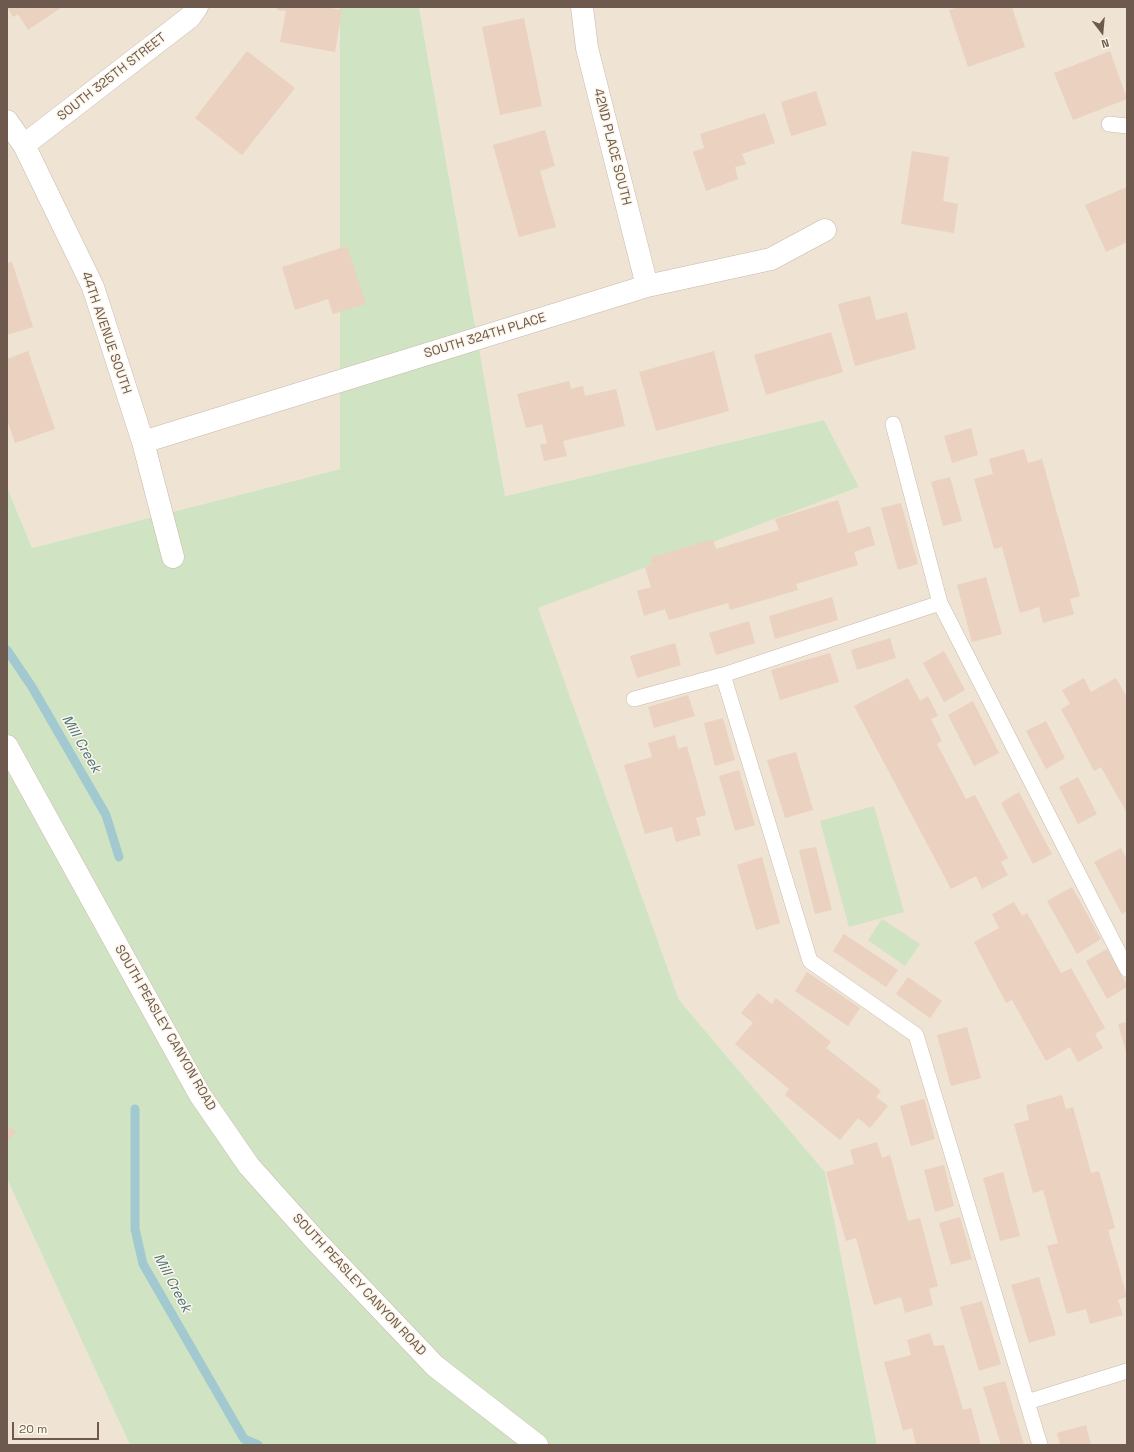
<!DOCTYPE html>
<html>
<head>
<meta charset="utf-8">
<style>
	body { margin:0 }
	#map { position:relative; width:1134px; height:1452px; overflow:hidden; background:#f9f1e3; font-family:"Space Grotesk",sans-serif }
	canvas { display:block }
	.frame { position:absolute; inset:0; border:8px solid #6d594d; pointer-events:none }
	.north { position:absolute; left:1082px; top:12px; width:40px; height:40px; -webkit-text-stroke:3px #fcf5e9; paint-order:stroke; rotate:164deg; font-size:11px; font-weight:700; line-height:16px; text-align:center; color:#6d594d }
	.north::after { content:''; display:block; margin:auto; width:14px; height:18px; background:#6d594d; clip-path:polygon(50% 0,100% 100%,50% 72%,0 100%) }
	.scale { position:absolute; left:12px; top:1422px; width:87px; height:18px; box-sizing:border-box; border:2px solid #6d594d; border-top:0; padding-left:5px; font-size:12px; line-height:14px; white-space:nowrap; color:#6d594d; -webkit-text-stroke:3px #fcf5e9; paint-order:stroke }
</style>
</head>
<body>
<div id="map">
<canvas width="1134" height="1452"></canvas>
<div class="frame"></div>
<div class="north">N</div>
<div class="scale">20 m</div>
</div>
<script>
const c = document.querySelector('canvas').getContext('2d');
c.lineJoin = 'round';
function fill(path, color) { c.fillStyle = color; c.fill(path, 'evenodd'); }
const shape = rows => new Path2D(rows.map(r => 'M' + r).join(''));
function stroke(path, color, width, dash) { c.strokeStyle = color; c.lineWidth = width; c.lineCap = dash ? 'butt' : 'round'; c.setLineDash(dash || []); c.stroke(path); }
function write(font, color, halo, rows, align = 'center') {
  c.font = font + ' "Space Grotesk",sans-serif'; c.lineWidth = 3; c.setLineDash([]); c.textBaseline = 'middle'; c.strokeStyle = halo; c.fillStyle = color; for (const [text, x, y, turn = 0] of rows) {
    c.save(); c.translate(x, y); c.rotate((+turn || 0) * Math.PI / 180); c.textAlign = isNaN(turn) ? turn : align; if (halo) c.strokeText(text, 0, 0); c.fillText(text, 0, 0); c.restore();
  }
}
fill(shape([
	[7,7,340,7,340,469,32,548,7,487],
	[419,7,1127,7,1127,1445,877,1445,825,1172,679,1000,537,608,859,487,824,420,505,496],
	[7,1179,130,1445,7,1445]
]), '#efe3d3');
fill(shape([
	[340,7,419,7,505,496,824,420,859,487,538,608,679,1000,825,1172,877,1445,130,1445,7,1179,7,487,32,548,340,469],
	[874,806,904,912,849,927,820,821],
	[882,919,920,944,905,966,868,940]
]), '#d0e4c4');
stroke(shape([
	[7,650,32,687,106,815,119,857],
	[135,1109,135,1229,143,1264,244,1439,258,1445]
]), '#a2c8d0', 9);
fill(shape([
	[7,7,62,7,28,30,18,14,13,17],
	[277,7,323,7,342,10,335,52,280,42,286,11,277,10],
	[959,7,1012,7,1025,47,968,67,949,10],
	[524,18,542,106,500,115,482,27],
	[247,51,295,88,242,155,195,118],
	[1110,51,1127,99,1073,120,1054,73],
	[816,91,827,125,791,136,781,102],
	[765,113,775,143,742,154,746,164,735,167,738,179,706,191,693,152,704,148,700,134],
	[545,130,555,166,540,171,556,227,519,237,493,145],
	[912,151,949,157,943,201,958,204,954,233,901,224],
	[1127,187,1127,242,1106,252,1085,205],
	[347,246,366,304,333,314,328,299,295,310,282,267],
	[12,262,33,327,7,335,7,263],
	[870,296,876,320,907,312,916,349,855,366,838,304],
	[831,332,843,372,766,395,754,355],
	[28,351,55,429,15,443,7,420,7,359],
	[714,351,729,411,656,431,639,372],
	[569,381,571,389,583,386,585,396,616,389,625,426,563,441,567,456,544,461,540,445,547,443,542,424,526,428,517,394],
	[971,428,978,455,952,463,944,436],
	[1024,449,1028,463,1042,459,1080,596,1070,599,1074,614,1043,623,1039,607,1020,613,1002,547,994,549,974,479,993,474,989,459],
	[950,477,962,521,943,526,931,482],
	[838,500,848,533,870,526,875,545,854,552,858,565,796,584,798,590,730,610,728,603,669,620,665,609,644,616,637,591,651,587,645,567,652,565,650,558,713,539,716,549,779,530,775,519],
	[901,503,918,564,898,570,881,508],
	[986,577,1002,634,972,642,957,585],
	[832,597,838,620,775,639,769,616],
	[749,621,755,643,716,655,709,633],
	[890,638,896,658,857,670,851,650],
	[675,643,681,665,637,678,630,656],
	[944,651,965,690,944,702,923,663],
	[830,653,839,682,780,700,771,670],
	[908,678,920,701,928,696,938,716,931,719,942,741,937,744,966,799,975,795,1008,858,1001,862,1008,875,982,889,976,876,951,889,854,706],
	[1084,678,1091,692,1116,678,1127,698,1127,813,1101,767,1094,771,1061,709,1070,704,1062,690],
	[688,695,695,716,654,728,648,707],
	[973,701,999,753,974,766,948,715],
	[723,718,735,760,715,766,704,723],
	[1046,721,1065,758,1046,769,1026,731],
	[675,735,678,749,687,746,706,815,696,818,701,835,676,842,672,827,645,834,624,765,652,757,648,743],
	[796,752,813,810,785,818,767,760],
	[739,770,755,825,735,831,719,776],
	[1078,777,1097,814,1078,824,1059,787],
	[1019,792,1052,854,1033,864,1001,803],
	[816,847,832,910,815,914,799,850],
	[1121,848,1127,860,1127,911,1122,914,1094,862],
	[762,857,780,923,756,930,737,865],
	[1072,887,1101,939,1077,954,1047,901],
	[1014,902,1022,916,1027,913,1061,973,1071,968,1105,1028,1095,1034,1103,1048,1078,1062,1070,1047,1046,1061,1012,1000,1006,1003,974,942,999,928,992,914],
	[844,934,898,970,886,987,833,951],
	[1107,949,1127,985,1127,987,1107,999,1086,961],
	[807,972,860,1008,848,1026,795,991],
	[908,977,942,1001,930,1018,896,994],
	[758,993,772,1004,776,998,831,1042,826,1048,881,1091,876,1097,888,1106,870,1128,858,1118,840,1140,785,1095,789,1089,735,1044,753,1023,741,1013],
	[1127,1022,1127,1055,1118,1024],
	[967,1027,981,1078,951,1086,937,1035],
	[1062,1095,1066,1109,1073,1107,1091,1173,1099,1171,1115,1228,1108,1230,1127,1297,1118,1300,1123,1315,1090,1324,1086,1309,1067,1314,1047,1246,1058,1243,1043,1190,1033,1193,1014,1124,1029,1120,1026,1105],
	[924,1099,935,1139,911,1146,900,1106],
	[7,1125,16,1132,7,1142],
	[877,1142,882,1158,890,1155,908,1221,920,1218,938,1286,929,1289,933,1305,905,1313,901,1297,874,1305,856,1238,846,1241,826,1172,854,1164,850,1150],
	[944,1165,954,1206,935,1212,924,1170],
	[1003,1172,1020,1236,1000,1241,983,1178],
	[960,1217,972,1259,951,1265,939,1223],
	[1039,1277,1056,1335,1029,1343,1011,1285],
	[982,1301,1001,1364,979,1371,960,1307],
	[930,1333,934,1346,944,1345,963,1410,971,1408,981,1445,916,1445,912,1428,903,1431,884,1362,911,1355,907,1340],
	[1005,1381,1024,1445,1001,1445,983,1387],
	[1086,1425,1091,1445,1060,1445,1057,1433]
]), '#ebd1bf');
const lane = shape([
	[1109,124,1127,126],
	[893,424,940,603,1127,969],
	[723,675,810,961,916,1035,1040,1445],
	[634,699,723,675,940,603],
	[1027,1402,1127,1371]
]);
const street = shape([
	[582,7,587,48,647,286],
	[7,121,24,145,93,287,143,442,173,557],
	[24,145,190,17,197,7],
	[143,442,647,286,771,259,825,230]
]);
const secondary = shape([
	[7,746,200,1095,249,1166,316,1241,435,1366,537,1445]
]);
stroke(lane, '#c8b9ac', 16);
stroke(street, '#c8b9ac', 23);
stroke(secondary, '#cdbbac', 23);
stroke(lane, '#fff', 15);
stroke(street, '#fff', 22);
stroke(secondary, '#fff', 22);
write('13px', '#6d594d', '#fcf5e9', [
	["SOUTH 325TH STREET",112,77,-38],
	["42ND PLACE SOUTH",612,147,76],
	["44TH AVENUE SOUTH",106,333,71],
	["SOUTH 324TH PLACE",485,336,-17],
	["SOUTH PEASLEY CANYON ROAD",165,1028,60],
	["SOUTH PEASLEY CANYON ROAD",359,1285,47]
]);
write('italic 14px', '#4a747e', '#fcf5e9', [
	["Mill Creek",81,744,60],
	["Mill Creek",172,1283,62]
]);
</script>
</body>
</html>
